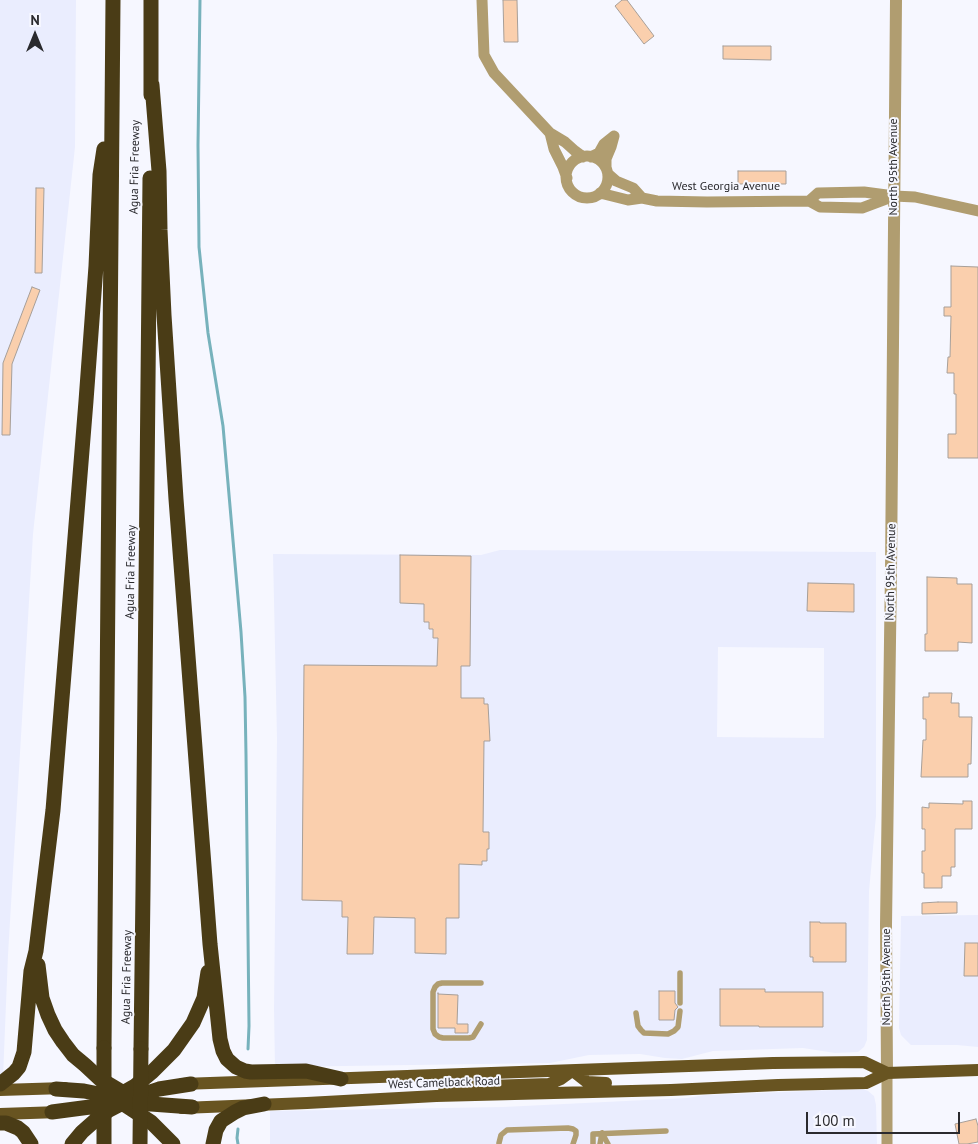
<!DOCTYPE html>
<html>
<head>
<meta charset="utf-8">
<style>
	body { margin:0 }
	#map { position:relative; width:978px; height:1144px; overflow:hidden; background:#f6f7ff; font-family:"PT Sans",sans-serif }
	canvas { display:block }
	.north { position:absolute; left:10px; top:10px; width:50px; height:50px; -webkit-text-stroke:4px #f6f7ff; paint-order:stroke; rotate:0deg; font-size:14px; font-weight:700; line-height:20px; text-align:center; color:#2a2a2e }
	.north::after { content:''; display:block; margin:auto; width:18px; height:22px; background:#2a2a2e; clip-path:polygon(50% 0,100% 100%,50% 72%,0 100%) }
	.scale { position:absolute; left:806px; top:1112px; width:154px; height:22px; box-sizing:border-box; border:2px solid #2a2a2e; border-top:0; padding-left:6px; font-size:15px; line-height:18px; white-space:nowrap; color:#2a2a2e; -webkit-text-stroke:4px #f6f7ff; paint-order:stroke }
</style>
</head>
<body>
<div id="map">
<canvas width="978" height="1144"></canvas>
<div class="north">N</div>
<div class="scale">100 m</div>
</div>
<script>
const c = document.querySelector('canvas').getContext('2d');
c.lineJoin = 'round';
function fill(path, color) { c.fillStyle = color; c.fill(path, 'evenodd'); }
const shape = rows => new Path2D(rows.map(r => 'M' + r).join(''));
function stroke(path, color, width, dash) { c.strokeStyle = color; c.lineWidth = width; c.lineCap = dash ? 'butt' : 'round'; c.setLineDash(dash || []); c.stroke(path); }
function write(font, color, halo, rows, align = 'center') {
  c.font = font + ' "PT Sans",sans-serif'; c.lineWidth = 4; c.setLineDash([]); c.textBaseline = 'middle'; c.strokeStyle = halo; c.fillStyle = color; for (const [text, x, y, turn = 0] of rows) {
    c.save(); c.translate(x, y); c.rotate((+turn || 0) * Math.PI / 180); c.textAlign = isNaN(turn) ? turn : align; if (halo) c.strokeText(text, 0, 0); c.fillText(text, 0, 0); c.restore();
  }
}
fill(shape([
	[0,0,76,0,75,147,33,534,8,955,3,1077,0,1079],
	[500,550,876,552,876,816,869,891,867,1040,864,1047,858,1052,835,1053,803,1048,713,1051,682,1059,665,1058,640,1054,589,1055,550,1063,275,1067,274,1009,277,739,273,554,481,555],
	[718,647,824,648,824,738,717,737],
	[978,915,978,1047,957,1045,911,1045,901,1035,899,1028,901,916],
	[863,1089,868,1091,874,1096,876,1105,877,1144,270,1144,270,1111,503,1107,687,1098,705,1095]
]), '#eaedfe');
stroke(shape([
	[200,0,198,145,199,247,208,333,223,426,241,632,245,697,246,755,249,1026,248,1049],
	[238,1129,237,1138,238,1144]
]), '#77b2bc', 3);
const building = shape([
	[503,0,517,0,518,42,504,42,503,0],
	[622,0,627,0,654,36,644,44,615,6,622,0],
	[723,46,771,46,771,60,723,59,723,46],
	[738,171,786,171,786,184,738,184,738,171],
	[36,188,44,188,42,273,35,273,36,188],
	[951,266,978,267,978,458,948,458,948,434,956,434,956,394,954,394,954,373,947,373,948,357,950,357,951,316,944,316,944,307,951,307,951,266],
	[32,287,40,290,12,364,10,435,2,435,3,363,32,287],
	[400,555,471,556,470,666,461,666,461,698,484,698,484,704,488,704,490,741,484,741,483,832,489,832,489,849,487,849,487,861,482,861,482,865,459,864,459,918,446,918,446,954,415,953,415,918,374,917,373,954,347,954,348,917,342,917,342,901,302,900,304,665,437,666,438,638,433,638,433,629,429,629,429,622,424,622,424,604,400,603,400,555],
	[927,577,957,578,957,584,972,584,972,643,958,642,958,651,925,651,925,634,927,634,927,577],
	[808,583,854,584,854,612,807,611,808,583],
	[929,693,952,693,951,703,959,703,959,717,972,717,971,764,968,764,968,777,921,777,923,740,926,740,926,719,923,719,923,697,929,697,929,693],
	[963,801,972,801,972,829,955,829,955,867,951,867,951,876,942,876,942,888,924,888,924,873,922,873,922,851,925,851,925,829,922,829,922,807,929,808,929,803,963,804,963,801],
	[938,902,957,902,957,913,922,914,922,903,938,902],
	[810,922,820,922,820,923,846,923,846,962,813,962,813,957,810,957,810,922],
	[965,943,978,943,978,976,964,976,965,943],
	[720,989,765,989,765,992,823,992,823,1027,759,1027,759,1026,720,1026,720,989],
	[659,991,675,991,675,1003,678,1007,675,1010,674,1020,659,1020,659,991],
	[438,993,438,994,458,995,457,1024,468,1024,468,1033,455,1033,455,1028,438,1028,438,993],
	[976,1119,978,1126,978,1142,967,1144,959,1144,955,1124,976,1119]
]);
fill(building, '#facfad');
stroke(building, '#a79f99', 1);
stroke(shape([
	[680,973,680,1003],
	[636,1013,638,1026,641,1030,644,1033,668,1034,674,1031,678,1027,680,1011],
	[481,1024,473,1037,469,1038,443,1038,439,1037,435,1034,433,1029,433,992,435,987,438,984,442,983,481,983],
	[602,1133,608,1144],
	[499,1143,501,1135,507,1130,568,1128,573,1129,576,1131,576,1135,573,1144],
	[593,1144,593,1134,666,1131],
	[600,1144,602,1133]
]), '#b09d70', 5.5);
stroke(shape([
	[482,0,484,55,494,73,550,133,565,142,575,151,583,157],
	[550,133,554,149,563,167,567,178],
	'566 177a21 21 0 1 1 42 0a21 21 0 1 1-42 0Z',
	[591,157,599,153,604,144,614,136],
	[606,168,606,159,611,147,614,136],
	[608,174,616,181,633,188,642,198],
	[600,193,628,200,642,198,657,201,707,202,809,201,820,207,862,208,894,196],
	[809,201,818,193,864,192,894,196,915,197,978,211],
	[887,1073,887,1144]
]), '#b09d70', 11);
stroke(shape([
	[887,1073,886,925,891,570,896,0]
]), '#b09d70', 12);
stroke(shape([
	[573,1071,587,1082,606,1083],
	[182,1084,773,1063,864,1062,887,1073],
	[0,1090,65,1088],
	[444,1091,459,1087,549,1084,561,1079,572,1071],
	[182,1108,307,1103,436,1096,671,1090,778,1085,866,1083,887,1073,978,1070],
	[0,1114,60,1112]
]), '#685421', 12);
stroke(shape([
	[152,85,159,171,160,230,164,315,176,499,210,944,220,1039,223,1051,227,1059,236,1067,245,1071,251,1072,306,1071,341,1079],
	[151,95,151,0],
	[38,965,42,998,48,1015,55,1030,63,1042,73,1055,85,1065,100,1079,132,1098,151,1104,192,1107],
	[104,1048,113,0],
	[141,1049,143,890,150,178],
	[0,1084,14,1073,19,1067,24,1052,31,971,36,951,53,810,86,401,96,266,100,175,104,149],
	[56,1089,84,1091,99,1094,122,1103,151,1122,173,1144],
	[52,1112,90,1107,105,1103,135,1086,152,1072,174,1050,193,1023,204,998,208,972],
	[0,1123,6,1123,18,1128,23,1132,31,1144],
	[72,1144,82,1132,99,1117,109,1110,132,1098,159,1089,191,1084],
	[213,1144,216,1130,221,1121,235,1112,243,1108,264,1104]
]), '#4a3c16', 15);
stroke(shape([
	[104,1144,104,1048],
	[140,1144,141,1049]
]), '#4a3c16', 15);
write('12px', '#2a2a2e', '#f6f7ff', [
	["Agua Fria Freeway",135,167,-89],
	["North 95th Avenue",894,167,-90],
	["West Georgia Avenue",726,187],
	["Agua Fria Freeway",131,572,-89],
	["North 95th Avenue",891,572,-89],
	["Agua Fria Freeway",127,977,-89],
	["North 95th Avenue",887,977,-90],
	["West Camelback Road",444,1083,-2]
]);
</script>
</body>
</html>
